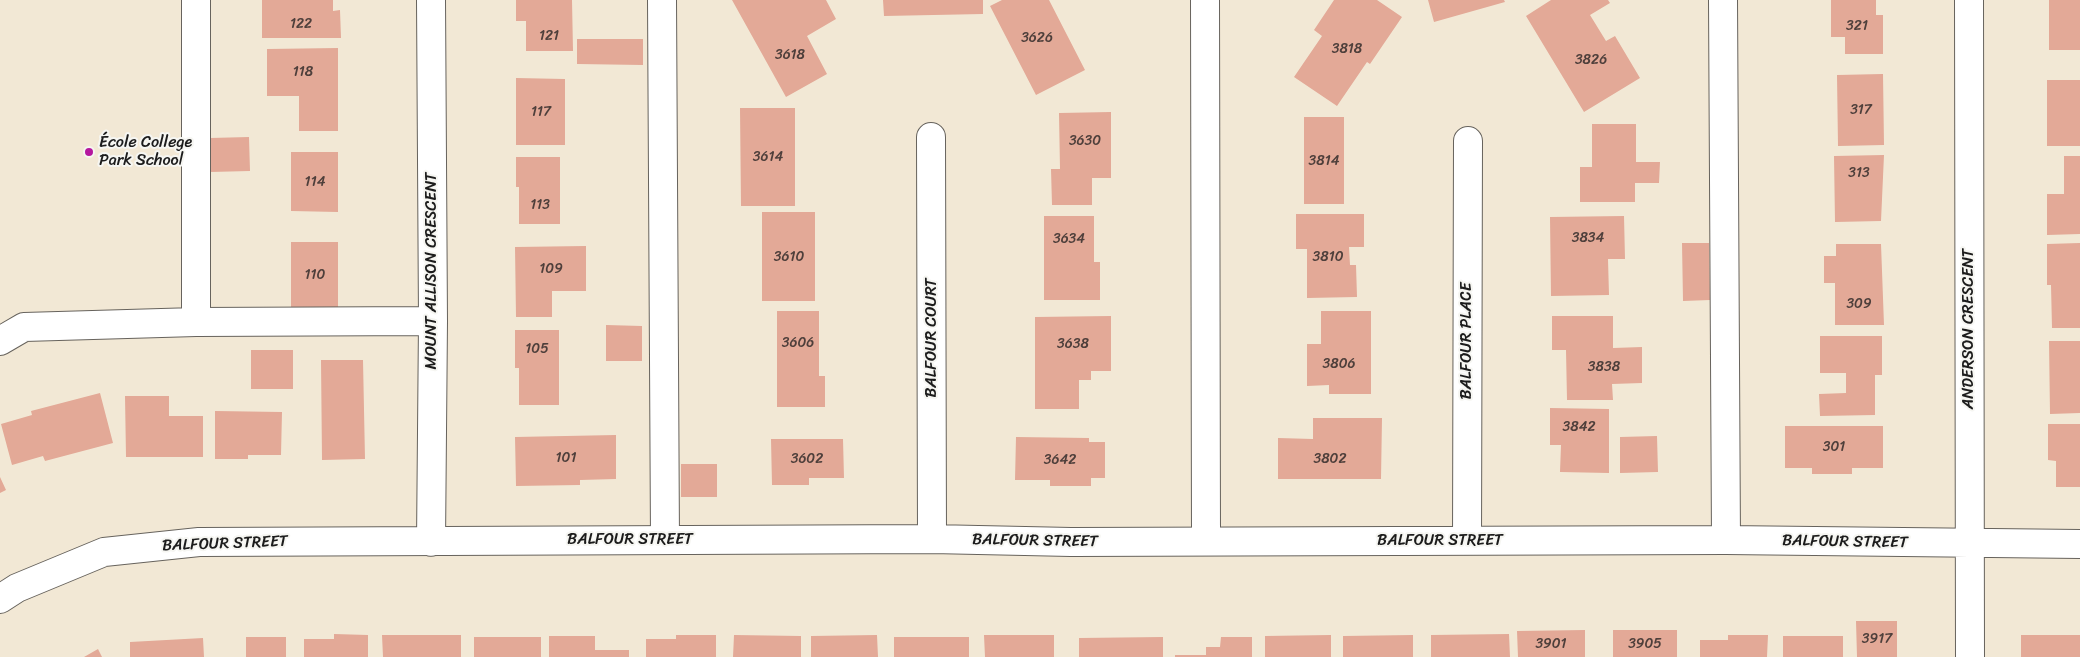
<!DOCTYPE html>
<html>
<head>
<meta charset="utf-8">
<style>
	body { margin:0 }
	canvas { display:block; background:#f2e8d5 }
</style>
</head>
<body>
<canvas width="2080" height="657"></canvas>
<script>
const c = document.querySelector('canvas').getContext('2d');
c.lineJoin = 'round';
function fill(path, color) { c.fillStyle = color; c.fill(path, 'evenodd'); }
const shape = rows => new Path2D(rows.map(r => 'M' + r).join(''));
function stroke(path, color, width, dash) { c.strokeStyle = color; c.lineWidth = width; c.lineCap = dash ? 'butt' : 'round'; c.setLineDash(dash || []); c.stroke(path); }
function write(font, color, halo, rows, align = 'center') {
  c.font = font + ' Sriracha,sans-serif'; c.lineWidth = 4; c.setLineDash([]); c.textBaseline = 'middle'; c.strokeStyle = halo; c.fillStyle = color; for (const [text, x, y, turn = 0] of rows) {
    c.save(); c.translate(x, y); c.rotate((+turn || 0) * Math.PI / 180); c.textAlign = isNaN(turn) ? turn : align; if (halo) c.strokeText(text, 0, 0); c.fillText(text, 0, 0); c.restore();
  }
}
fill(shape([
	[262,0,333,0,333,11,340,10,341,38,262,38],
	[516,0,572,0,573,51,526,51,526,21,516,21],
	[732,0,826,0,836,19,807,36,827,74,786,97],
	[883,0,983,0,983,14,884,16],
	[1002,0,1049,0,1085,70,1036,95,990,6],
	[1334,0,1377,0,1402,17,1370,64,1367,62,1337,106,1294,77,1322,36,1314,30],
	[1428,0,1504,0,1505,2,1434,22],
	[1551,0,1608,0,1610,3,1590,15,1606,41,1615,36,1640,78,1584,112,1526,16],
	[1831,0,1876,0,1876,15,1883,15,1883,54,1845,54,1845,37,1831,37],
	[2049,0,2080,0,2080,50,2049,50],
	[577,39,643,39,643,65,577,64],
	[338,48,338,131,299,131,299,96,267,96,267,49],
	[1883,74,1884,145,1838,146,1837,75],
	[516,78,565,79,565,145,516,145],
	[2047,80,2080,80,2080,146,2047,146],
	[740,108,795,108,795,206,741,206],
	[1111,112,1111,178,1092,178,1092,205,1052,205,1051,169,1060,169,1059,113],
	[1304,117,1344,117,1344,204,1304,204],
	[1592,124,1636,124,1636,162,1660,162,1659,183,1635,183,1635,202,1580,202,1580,167,1592,167],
	[249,137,250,171,210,172,210,138],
	[291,152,338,152,338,212,291,211],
	[1884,155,1881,221,1835,222,1834,156],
	[2064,156,2080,156,2080,234,2047,235,2047,194,2064,194],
	[516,157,560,157,560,224,519,224,519,187,516,187],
	[762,212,815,212,815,301,762,301],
	[1296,214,1364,214,1364,247,1349,247,1350,265,1356,265,1357,297,1307,298,1307,249,1296,249],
	[1044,216,1094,216,1094,262,1100,262,1100,300,1044,300],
	[1624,216,1625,259,1608,259,1609,295,1551,296,1550,217],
	[291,242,338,242,338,307,291,307],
	[1682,243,1709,243,1710,300,1683,301],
	[2080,243,2080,328,2052,328,2051,285,2047,285,2047,244],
	[1836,244,1881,244,1884,325,1835,325,1835,283,1824,283,1824,256,1836,256],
	[586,246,586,291,552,291,552,317,516,317,515,247],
	[777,311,819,311,819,376,825,376,825,407,777,407],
	[1321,311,1371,311,1371,394,1329,394,1329,385,1307,386,1307,344,1321,344],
	[1111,316,1111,371,1091,371,1091,380,1079,380,1079,409,1035,409,1035,317],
	[1552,316,1613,316,1613,348,1642,347,1642,383,1612,384,1613,400,1567,400,1566,350,1552,350],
	[606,325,642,326,642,361,606,361],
	[515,330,559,330,559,405,519,405,519,368,515,368],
	[1820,336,1882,336,1882,375,1875,375,1875,415,1820,416,1819,394,1846,393,1846,373,1820,373],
	[2049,341,2080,341,2080,413,2050,414],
	[251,350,293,350,293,389,251,389],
	[321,360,363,360,365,459,322,460],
	[100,393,113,443,45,461,43,456,12,465,1,424,32,415,31,411],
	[125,396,169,396,169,416,203,416,203,457,126,457],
	[1550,408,1609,409,1609,473,1560,472,1561,445,1550,445],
	[215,411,282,412,281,455,248,455,248,459,215,459],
	[1313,418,1382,418,1381,479,1278,479,1278,438,1313,439],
	[2048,424,2080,424,2080,487,2056,487,2056,461,2048,460],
	[1785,426,1883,426,1883,468,1852,468,1852,474,1812,474,1812,468,1785,468],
	[616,435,616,479,580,480,580,485,516,486,515,437],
	[1657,436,1658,472,1620,473,1620,437],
	[1016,437,1089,438,1089,442,1105,442,1105,478,1091,478,1091,486,1050,486,1050,480,1015,480],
	[771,439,843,439,844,478,809,478,809,485,772,485],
	[681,464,717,464,717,497,681,497],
	[0,477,6,490,0,493],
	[1856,621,1897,621,1897,657,1857,657],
	[1585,630,1585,657,1518,657,1517,631],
	[1613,630,1677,630,1677,657,1613,657],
	[334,634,368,635,368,657,304,657,304,639,334,639],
	[1509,634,1510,657,1431,657,1431,635],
	[382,635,461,635,461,657,383,657],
	[676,635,716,635,716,657,646,657,646,639,676,639],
	[734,635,801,636,801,657,733,657],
	[877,635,878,657,811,657,811,636],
	[984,635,1054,635,1054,657,985,657],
	[1331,635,1331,657,1265,657,1265,636],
	[1413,635,1413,657,1343,657,1343,636],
	[1728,635,1768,635,1767,657,1700,657,1700,640,1728,640],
	[2021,635,2080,635,2080,657,2021,657],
	[549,636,595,636,595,650,629,650,629,657,549,657],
	[1783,636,1843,636,1843,657,1783,657],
	[246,637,286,637,286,657,246,657],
	[474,637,541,637,541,657,474,657],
	[894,637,969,637,969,657,894,657],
	[1163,637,1163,657,1079,657,1079,638],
	[1221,637,1252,637,1252,657,1175,657,1175,655,1206,655,1206,647,1220,647],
	[203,638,204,657,130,657,130,642],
	[98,649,102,657,84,657]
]), '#e3a997');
const minor = shape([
	[431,0,433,321,431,542],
	[662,0,665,540],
	[1205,0,1206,541],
	[1723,0,1726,540],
	[1969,0,1970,657],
	[931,137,932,539],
	[196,322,196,0],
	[0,341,24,327,196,322,433,321],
	[1467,541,1468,141],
	[0,599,17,588,104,552,199,542,932,539,1071,542,1726,540,2080,544]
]);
stroke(minor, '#67635d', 30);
stroke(minor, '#fff', 28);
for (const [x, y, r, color] of [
	[89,152,5,"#b5179e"]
]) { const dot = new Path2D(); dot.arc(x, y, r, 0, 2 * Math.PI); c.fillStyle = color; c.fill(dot); stroke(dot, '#f6f6f2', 2); }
write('14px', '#4e3f3b', null, [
	["122",301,24],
	["321",1857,26],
	["121",549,36],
	["3626",1037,38],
	["3818",1347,49],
	["3618",790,55],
	["3826",1591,60],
	["118",303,72],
	["317",1861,110],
	["117",541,112],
	["3630",1085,141],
	["3614",768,157],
	["3814",1324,161],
	["313",1859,173],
	["114",315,182],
	["113",540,205],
	["3834",1588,238],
	["3634",1069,239],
	["3610",789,257],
	["3810",1328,257],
	["109",551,269],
	["110",315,275],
	["309",1859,304],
	["3606",798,343],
	["3638",1073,344],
	["105",537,349],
	["3806",1339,364],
	["3838",1604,367],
	["3842",1579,427],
	["301",1834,447],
	["101",566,458],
	["3602",807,459],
	["3802",1330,459],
	["3642",1060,460],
	["3917",1877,639],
	["3901",1551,644],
	["3905",1645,644]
]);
write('16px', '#1c1c1c', '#f6f6f2', [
	["École College",99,143],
	["Park School",99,161]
], 'left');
write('16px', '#1c1c1c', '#f6f6f2', [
	["MOUNT ALLISON CRESCENT",432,271,-90],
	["ANDERSON CRESCENT",1969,329,-90],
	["BALFOUR COURT",932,338,-90],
	["BALFOUR PLACE",1467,341,-90],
	["BALFOUR STREET",630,540],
	["BALFOUR STREET",1035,541,1],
	["BALFOUR STREET",1440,541],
	["BALFOUR STREET",1845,542,1],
	["BALFOUR STREET",225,544,-2]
]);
</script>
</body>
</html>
